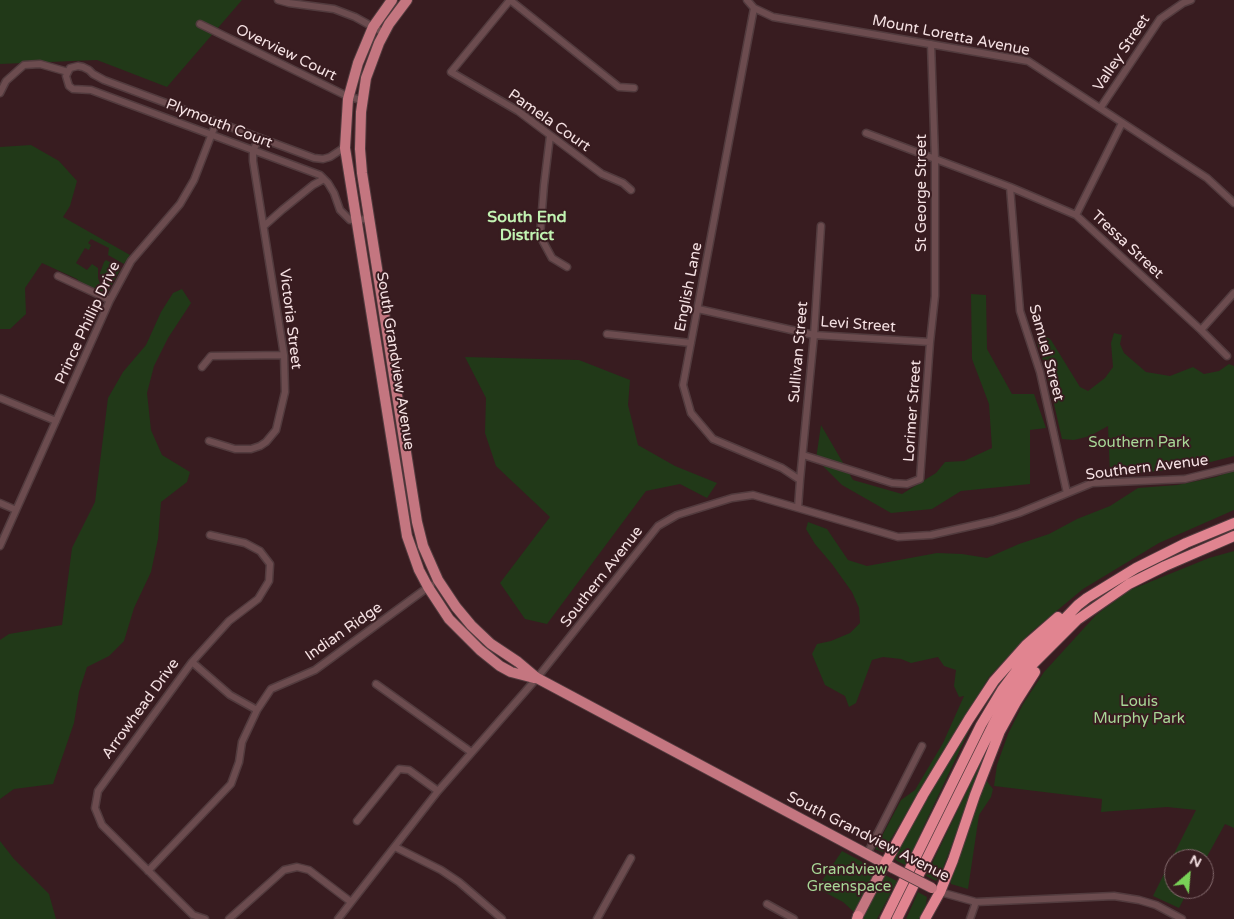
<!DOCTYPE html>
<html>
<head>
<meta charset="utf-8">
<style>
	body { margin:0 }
	#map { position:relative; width:1234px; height:919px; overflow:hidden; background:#381c20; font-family:"Varela Round",sans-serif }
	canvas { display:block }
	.north { position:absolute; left:1164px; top:849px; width:50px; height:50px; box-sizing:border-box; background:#381c20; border:1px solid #846b6e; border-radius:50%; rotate:27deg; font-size:14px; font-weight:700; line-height:20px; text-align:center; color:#f5e1e3 }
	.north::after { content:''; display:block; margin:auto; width:18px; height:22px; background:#79d157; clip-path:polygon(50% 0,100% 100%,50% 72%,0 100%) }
</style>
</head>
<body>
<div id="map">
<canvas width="1234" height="919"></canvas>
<div class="north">N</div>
</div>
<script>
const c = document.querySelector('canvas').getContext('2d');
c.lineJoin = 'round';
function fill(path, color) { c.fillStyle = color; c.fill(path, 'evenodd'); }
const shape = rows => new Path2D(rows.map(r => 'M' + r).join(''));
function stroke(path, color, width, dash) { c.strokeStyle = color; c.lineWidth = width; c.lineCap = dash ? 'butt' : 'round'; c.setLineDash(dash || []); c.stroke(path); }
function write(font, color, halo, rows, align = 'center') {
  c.font = font + ' "Varela Round",sans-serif'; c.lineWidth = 4; c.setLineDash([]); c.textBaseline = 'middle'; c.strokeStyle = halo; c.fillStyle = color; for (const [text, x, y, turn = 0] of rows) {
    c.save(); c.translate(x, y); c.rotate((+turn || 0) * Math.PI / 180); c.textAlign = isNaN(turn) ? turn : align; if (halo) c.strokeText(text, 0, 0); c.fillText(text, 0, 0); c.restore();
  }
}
fill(shape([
	[0,0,242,0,167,87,97,60,0,64],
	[31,145,59,161,77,181,70,206,63,217,130,255,124,264,108,255,109,248,91,239,88,243,91,245,89,250,85,248,76,263,87,270,92,264,98,268,98,278,103,292,98,293,80,284,77,279,42,263,25,288,26,314,10,329,0,329,0,147],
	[106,260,121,268,108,292,100,273,104,262],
	[182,289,191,303,168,338,154,366,147,393,151,430,162,455,190,472,187,482,161,502,158,539,151,572,134,608,124,641,109,656,87,667,79,692,74,723,53,784,14,789,0,799,0,640,9,634,62,625,72,548,95,502,108,398,123,372,146,345,161,312,173,293],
	[971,294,986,295,987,349,1012,394,1034,394,1046,428,1030,430,1030,484,961,491,932,509,891,513,842,485,816,459,821,425,853,480,902,494,936,473,945,462,964,461,992,448,989,404,972,359],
	[1114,333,1122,335,1120,344,1124,353,1146,372,1170,376,1193,367,1204,374,1219,371,1229,364,1234,366,1234,456,1203,464,1167,470,1130,474,1110,474,1108,426,1090,436,1074,440,1062,439,1046,369,1037,343,1037,336,1042,334,1051,340,1080,387,1088,391,1105,378,1113,367,1111,343],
	[465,357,579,360,630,380,628,405,638,445,675,466,717,483,707,498,680,484,646,491,547,624,525,619,500,583,550,517,496,466,485,433,486,398],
	[1234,470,1234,510,1159,543,1083,589,1030,633,989,677,883,852,875,849,901,800,915,790,943,743,964,696,959,697,954,686,956,670,944,666,938,657,911,663,901,659,883,657,872,660,856,703,849,707,845,696,825,685,812,654,817,644,831,641,850,633,860,623,859,608,852,592,832,564,815,544,806,529,808,522,827,529,848,560,867,566,937,553,962,554,987,558,1019,544,1049,534,1077,519,1110,506,1138,488,1177,485,1216,477],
	[1234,551,1234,828,1225,824,1204,862,1204,859,1174,859,1174,889,1189,889,1179,908,1153,896,1196,810,1167,807,1101,812,1102,799,994,786,997,765,1008,734,1023,704,1044,672,1096,615,1130,590,1209,558],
	[976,716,922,830,907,866,897,861,893,856],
	[983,757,985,757,940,876,936,881,926,876],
	[986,780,993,789,991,797,979,815,968,889,951,884,950,878],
	[0,841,14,859,49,894,56,919,0,919],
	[842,851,870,866,873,872,873,875,854,912,843,902,817,888],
	[883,874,897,881,877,919,861,919],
	[918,892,927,897,926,905,919,919,906,919]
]), '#213918');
const minor = shape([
	[278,0,289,3,334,9,355,17,384,33],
	[510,0,451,72,518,111,602,174,623,183,631,190],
	[510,0,619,87,634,88],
	[747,0,754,8,773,17,1028,61,1207,178,1234,203],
	[754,8,683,385,691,413,713,439,782,468,800,480,798,508],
	[200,24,349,97,362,100],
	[0,93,6,81,24,65,40,64,68,72],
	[1101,107,1160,19,1183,3,1191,0],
	[866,133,1010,187,1076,215,1201,330,1227,356],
	[550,136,544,185,540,236,552,258,567,267],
	[345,143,342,149,330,157,323,159,314,158,104,80,93,74,89,70,83,67,78,66,70,68,66,76,69,86,73,89,91,90,320,175,328,183,334,193,340,210,350,220,370,219],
	[1010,187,1020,311,1040,372,1067,493],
	[1076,215,1122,123],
	[264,226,282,210,313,185,324,179],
	[58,276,110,300],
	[698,309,814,335,930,342],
	[1201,330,1234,293],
	[607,334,691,343],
	[202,367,211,356,284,355],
	[0,398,56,421],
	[209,441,235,449,251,449,260,446,266,442,276,430,285,392,284,355,253,161,253,151,259,138],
	[803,455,892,483,907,484,920,479,930,342,935,296,935,159,931,44],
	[800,480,814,335,821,226],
	[0,503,16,510],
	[0,546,110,300,131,261,180,204,194,180,216,123],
	[192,662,230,695,257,710],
	[376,684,471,752],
	[357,821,399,769,409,770,438,791],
	[395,847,441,870,459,882,502,919],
	[867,854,922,746],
	[148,871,231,784,239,762,242,742,257,710,271,689,315,670,431,585],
	[940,892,976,902,1114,896,1139,900,1156,905,1182,919],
	[767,904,794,919],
	[205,919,193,915,102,825,95,808,98,791,192,662,229,621,258,599,269,581,270,564,260,551,245,543,210,535],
	[229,919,284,870,297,867,309,870,351,902],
	[338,919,438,791,537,678,658,526,677,515,732,498,753,495,898,537,931,535,993,521,1019,513,1092,483,1185,479,1234,467],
	[597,919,631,858],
	[970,919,976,902]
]);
const primary = shape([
	[392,0,373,27,358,63,348,99,345,148,407,536,419,570,428,587,449,619,480,650,500,666,511,672,534,678],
	[407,0,389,24,379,43,366,78,361,112,360,149,362,173,417,522,423,546,438,580,456,607,471,625,491,644,518,662,537,678,893,868],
	[858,916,885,864]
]);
const trunk = shape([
	[885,864,923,795,969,719,994,681,1026,645,1058,617],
	[857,919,858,916],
	[885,919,981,725,1002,690,1023,662,1078,605,1087,598,1136,568,1186,543,1234,523],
	[897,919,994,723,1010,695,1032,665,1077,620,1129,584,1165,566,1234,536],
	[925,919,940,892,953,860,975,795,1000,731,1016,702,1035,672]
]);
stroke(minor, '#523b3e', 9);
stroke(primary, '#523b3e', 12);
stroke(trunk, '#523b3e', 12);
stroke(minor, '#6c4c4f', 6);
stroke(primary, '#c47680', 10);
stroke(trunk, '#e18490', 10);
const primaryBridge = shape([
	[893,868,932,888]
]);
stroke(primaryBridge, '#523b3e', 12, []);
stroke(primaryBridge, '#c47680', 10);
write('15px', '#f5e1e3', '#381c20', [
	["Mount Loretta Avenue",951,36,11],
	["Overview Court",286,53,26],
	["Valley Street",1122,53,-56],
	["Pamela Court",549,121,35],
	["Plymouth Court",219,124,21],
	["St George Street",922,193,-90],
	["Tressa Street",1127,245,43],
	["English Lane",689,287,-79],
	["Victoria Street",290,319,83],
	["Prince Phillip Drive",88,323,-65],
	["Levi Street",858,325,4],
	["Sullivan Street",799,352,-85],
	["Samuel Street",1046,353,75],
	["South Grandview Avenue",395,361,81],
	["Lorimer Street",913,411,-86],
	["Southern Avenue",1147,468,-7],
	["Southern Avenue",602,577,-52],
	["Indian Ridge",344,632,-35],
	["Arrowhead Drive",141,709,-54],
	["South Grandview Avenue",868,837,27]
]);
write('15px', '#a8d897', '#381c20', [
	["Southern Park",1139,443],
	["Louis",1139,702],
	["Murphy Park",1139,719],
	["Grandview",849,870],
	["Greenspace",849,887]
]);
write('bold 16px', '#c2f3b2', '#381c20', [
	["South End",527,218],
	["District",527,236]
]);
</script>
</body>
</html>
